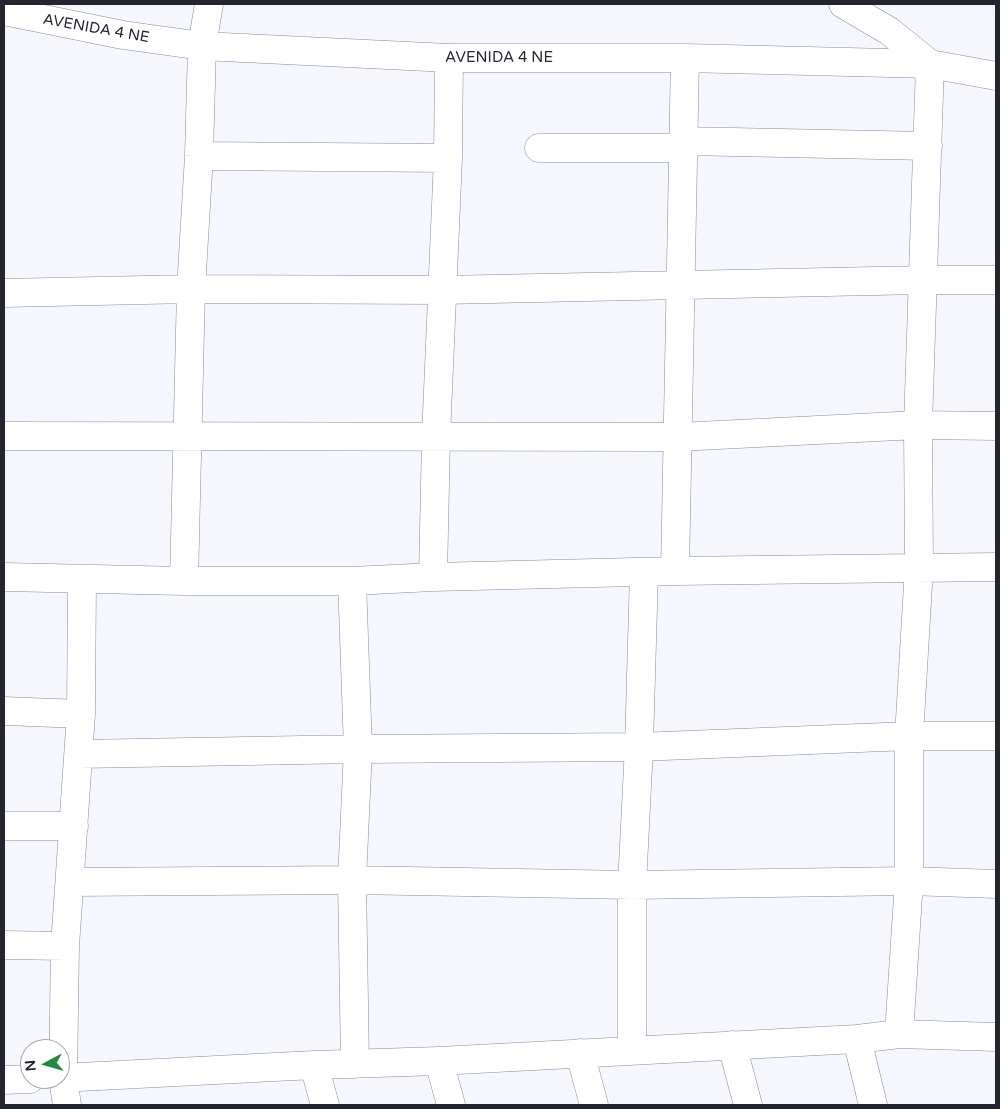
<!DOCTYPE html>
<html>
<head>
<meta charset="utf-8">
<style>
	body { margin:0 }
	#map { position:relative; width:1000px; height:1109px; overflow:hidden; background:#f6f7fd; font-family:"Varela Round",sans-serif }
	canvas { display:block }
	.frame { position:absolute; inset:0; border:5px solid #24252f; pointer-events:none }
	.north { position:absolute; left:20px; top:1039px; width:50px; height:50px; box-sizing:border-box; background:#fff; border:1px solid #a7a8ac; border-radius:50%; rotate:264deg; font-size:14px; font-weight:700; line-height:20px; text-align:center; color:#24252f }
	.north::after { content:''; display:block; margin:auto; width:18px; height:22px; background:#21893f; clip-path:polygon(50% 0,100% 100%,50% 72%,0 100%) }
</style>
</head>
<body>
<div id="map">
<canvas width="1000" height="1109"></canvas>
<div class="frame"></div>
<div class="north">N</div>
</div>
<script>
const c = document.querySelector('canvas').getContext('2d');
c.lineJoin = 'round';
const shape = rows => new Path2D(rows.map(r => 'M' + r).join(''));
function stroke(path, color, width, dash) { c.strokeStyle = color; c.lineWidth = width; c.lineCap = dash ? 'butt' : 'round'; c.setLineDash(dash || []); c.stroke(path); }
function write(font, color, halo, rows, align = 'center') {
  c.font = font + ' "Varela Round",sans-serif'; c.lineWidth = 5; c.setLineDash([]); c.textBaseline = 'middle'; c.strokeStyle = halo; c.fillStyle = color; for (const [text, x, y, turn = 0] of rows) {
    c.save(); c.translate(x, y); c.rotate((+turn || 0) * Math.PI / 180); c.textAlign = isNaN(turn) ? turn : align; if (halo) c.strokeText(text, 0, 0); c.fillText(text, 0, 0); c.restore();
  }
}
const minor = shape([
	[843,4,889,31,930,64,918,425,919,568,909,736,909,881,899,1034],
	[4,11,123,35,202,46,449,58,685,58,930,64,996,76],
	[684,141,928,146],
	[539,148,683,148],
	[199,156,448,158],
	[4,293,191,289,443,290,923,280,996,280],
	[4,436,678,437,918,425,996,426],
	[675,571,685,58],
	[4,577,184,581,352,581,433,577,675,571,996,567],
	[433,577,436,437,448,158,449,58],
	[184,581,191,289,199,156,202,46,209,4],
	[352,581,358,749,352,880,355,1064],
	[4,711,81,714],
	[79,754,358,749,639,747,909,736,996,736],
	[4,826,74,826],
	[70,882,352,880,632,885,909,881,996,884],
	[4,945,65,946],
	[857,1039,873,1105],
	[732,1045,748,1105],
	[632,1050,632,885,639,747,644,572],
	[580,1053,594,1105],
	[439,1061,451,1105],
	[314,1065,325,1105],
	[60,1078,314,1065,439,1061,857,1039,899,1034,996,1037],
	[4,1080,30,1079],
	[67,1105,63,1078,65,946,81,714,82,579]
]);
stroke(minor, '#8489a0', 29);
stroke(minor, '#fff', 28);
write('15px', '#24252f', '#fff', [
	["AVENIDA 4 NE",96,29,10],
	["AVENIDA 4 NE",499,58]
]);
</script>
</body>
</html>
